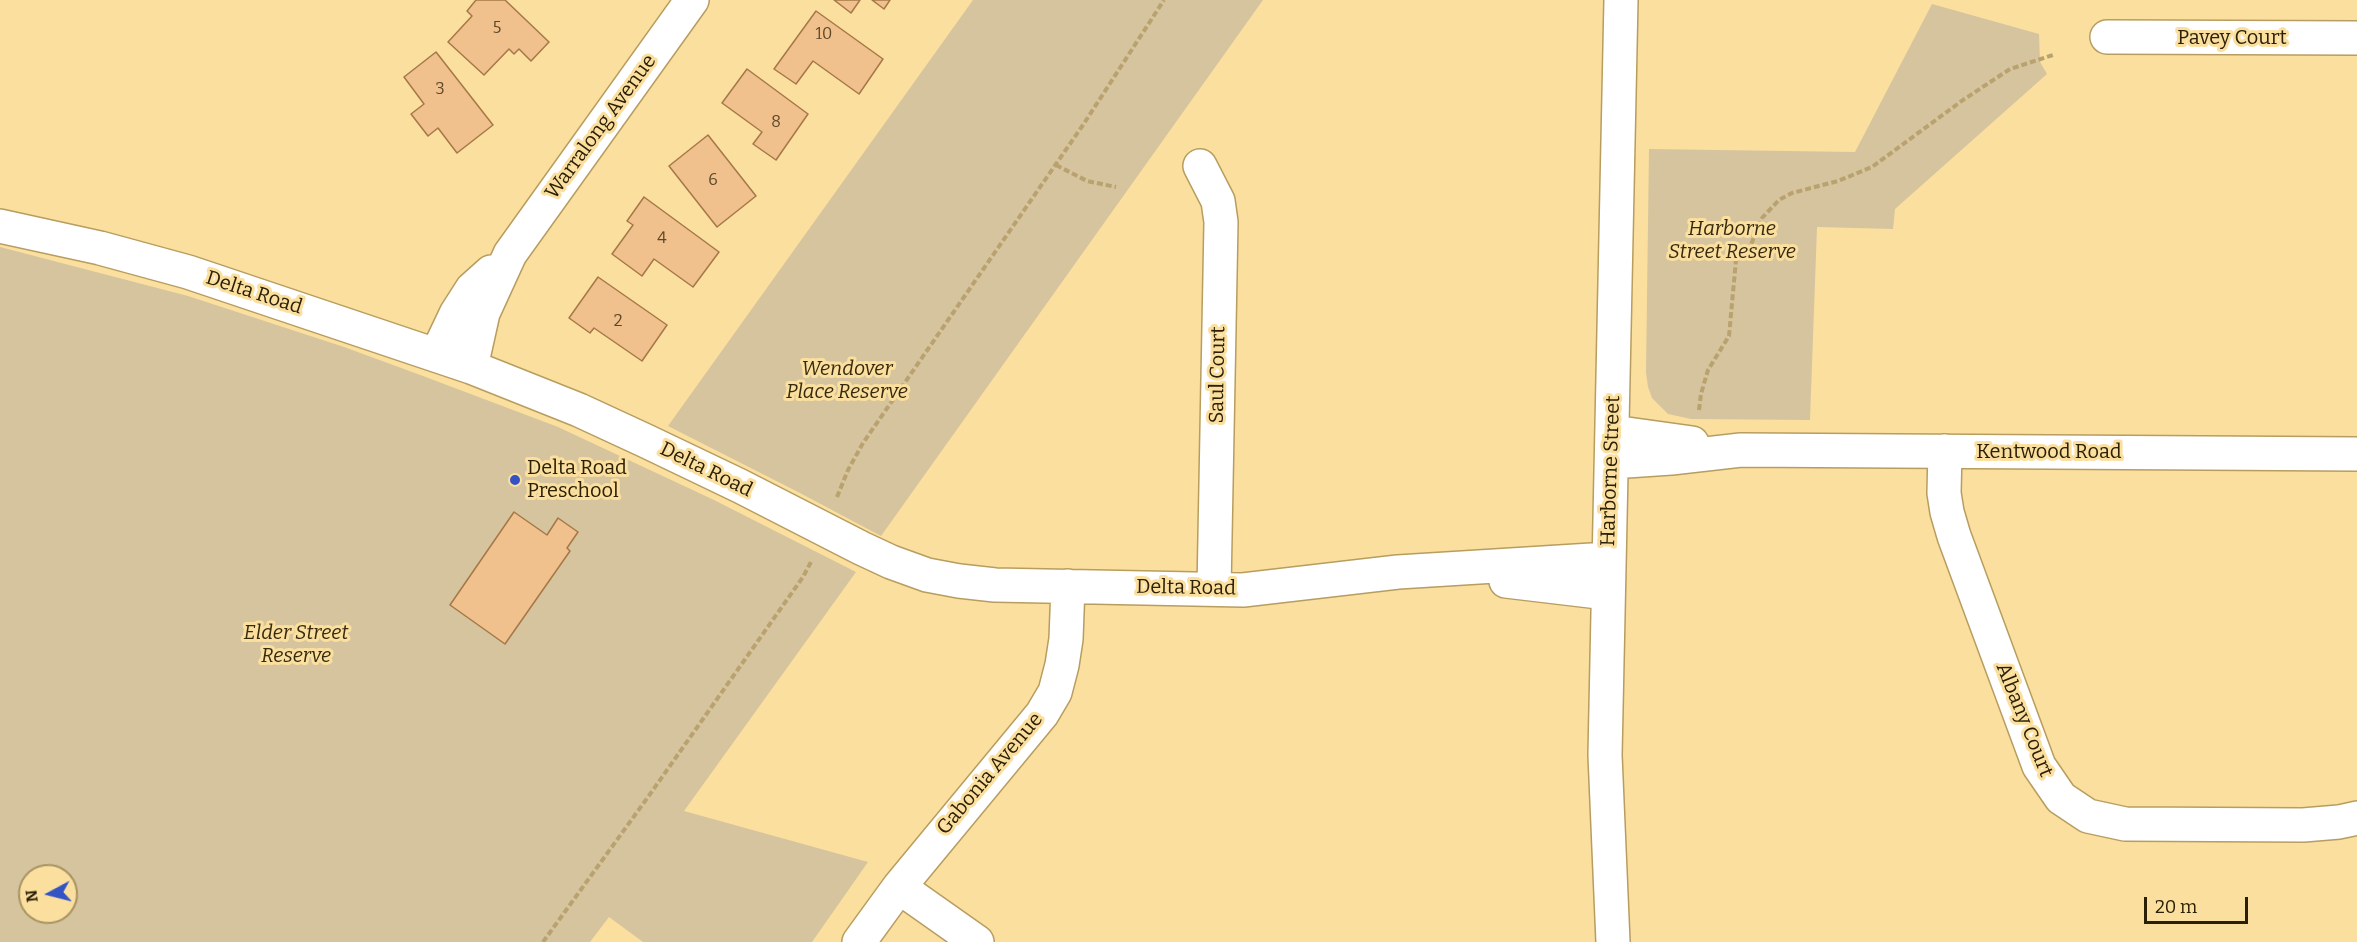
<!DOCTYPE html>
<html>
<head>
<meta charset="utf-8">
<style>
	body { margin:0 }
	#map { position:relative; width:2357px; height:942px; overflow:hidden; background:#fbdf9f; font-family:Bitter,serif }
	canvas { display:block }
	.north { position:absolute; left:18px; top:864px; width:60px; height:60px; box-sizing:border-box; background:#fbdf9f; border:2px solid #a89362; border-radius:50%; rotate:263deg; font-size:16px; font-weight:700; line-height:24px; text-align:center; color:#2b2006 }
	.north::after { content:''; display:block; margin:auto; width:21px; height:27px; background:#3454c5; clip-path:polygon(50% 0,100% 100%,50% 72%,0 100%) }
	.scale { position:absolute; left:2144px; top:897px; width:104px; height:27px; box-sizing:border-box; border:3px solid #2b2006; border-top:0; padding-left:8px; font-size:18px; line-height:21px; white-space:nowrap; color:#2b2006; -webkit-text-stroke:4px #fbdf9f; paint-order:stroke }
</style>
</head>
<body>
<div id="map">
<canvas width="2357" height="942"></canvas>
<div class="north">N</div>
<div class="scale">20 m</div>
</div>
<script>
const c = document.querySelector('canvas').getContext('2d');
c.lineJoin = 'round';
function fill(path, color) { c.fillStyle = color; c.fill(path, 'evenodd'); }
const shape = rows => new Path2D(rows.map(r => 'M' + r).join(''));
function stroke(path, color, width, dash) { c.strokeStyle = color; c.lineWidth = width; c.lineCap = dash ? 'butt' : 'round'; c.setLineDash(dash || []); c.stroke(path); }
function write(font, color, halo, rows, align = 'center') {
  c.font = font + ' Bitter,serif'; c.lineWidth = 6; c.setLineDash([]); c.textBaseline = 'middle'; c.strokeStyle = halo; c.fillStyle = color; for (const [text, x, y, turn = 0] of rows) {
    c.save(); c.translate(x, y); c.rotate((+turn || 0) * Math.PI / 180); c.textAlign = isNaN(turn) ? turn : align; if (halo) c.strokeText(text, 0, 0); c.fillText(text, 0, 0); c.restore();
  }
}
fill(shape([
	[973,0,1263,0,881,536,798,492,668,426],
	[1932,4,2039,34,2040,62,2047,74,1895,209,1893,229,1817,227,1810,420,1691,419,1668,414,1652,398,1648,387,1646,372,1649,149,1855,152],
	[0,247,188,296,344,347,423,376,558,427,714,500,856,572,684,811,868,862,812,942,643,942,609,917,590,942,0,942],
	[30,876,66,876,66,912,30,912]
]), '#d5c49d');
const building = shape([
	[476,0,505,0,549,42,531,61,519,49,514,54,509,49,484,75,448,42,472,16,467,11,476,0],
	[834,0,860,0,851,13,834,0],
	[872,0,890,0,884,9,872,0],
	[816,11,883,59,859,94,813,61,796,84,774,69,816,11],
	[436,52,493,125,457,153,438,128,428,136,411,114,424,104,404,77,436,52],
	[747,69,808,114,776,160,753,144,762,132,722,103,747,69],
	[708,135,756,196,717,227,669,166,708,135],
	[644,197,719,252,693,287,654,259,642,276,612,254,633,225,627,221,644,197],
	[598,277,667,325,642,361,594,328,590,333,569,318,598,277],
	[514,512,547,535,558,518,578,532,567,548,570,551,505,644,450,605,514,512]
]);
fill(building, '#f0c08d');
stroke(building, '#a57847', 1.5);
const minor = shape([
	[2107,37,2357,38],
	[1200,166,1218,201,1221,222,1214,589],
	[0,226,100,248,188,272,471,367,579,410,646,441,740,486,861,548,891,562,927,575,959,581,995,585,1243,590,1398,572,1608,559],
	[437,354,456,314,472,289,491,272],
	[471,367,483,313,510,254,692,0],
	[1613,432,1692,443],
	[1945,451,1944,493,1947,512,1954,536,2039,766,2061,798,2088,816,2125,824,2303,825,2339,822,2357,818],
	[1612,462,1671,458,1741,450,2357,454],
	[1506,581,1607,593],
	[899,887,977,942],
	[859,942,899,887,1042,714,1055,692,1062,665,1066,639,1068,586],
	[1613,942,1605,755,1621,0]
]);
stroke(minor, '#b79d5f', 36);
stroke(shape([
	[1056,165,1087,181,1116,187],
	[1699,410,1701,394,1708,370,1729,336,1736,260,1750,247,1762,218,1779,200,1792,193,1838,181,1872,167,1963,100,2010,69,2053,55],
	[837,497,848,470,863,443,1083,125,1164,0],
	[543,942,648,797,803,577,812,560]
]), '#b9a26f', 4, [6, 3]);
stroke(minor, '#fff', 33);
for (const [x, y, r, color] of [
	[515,480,6,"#3454c5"]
]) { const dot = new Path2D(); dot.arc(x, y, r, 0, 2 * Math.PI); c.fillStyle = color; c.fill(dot); stroke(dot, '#fbdf9f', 2); }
write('16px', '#5c4828', null, [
	["5",497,29],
	["10",824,35],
	["3",440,90],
	["8",776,123],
	["6",713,181],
	["4",662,239],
	["2",618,322]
]);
write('20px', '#2b2006', '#fbdf9f', [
	["Pavey Court",2232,38],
	["Warralong Avenue",601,127,-54],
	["Delta Road",254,293,18],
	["Saul Court",1218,375,-89],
	["Kentwood Road",2049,452],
	["Delta Road",706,470,26],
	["Harborne Street",1611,471,-88],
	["Delta Road",1186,588,1],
	["Albany Court",2024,720,68],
	["Gabonia Avenue",990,774,-50]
]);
write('italic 20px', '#362a0e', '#fbdf9f', [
	["Harborne",1732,229],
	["Street Reserve",1732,252],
	["Wendover",847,369],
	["Place Reserve",847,392],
	["Elder Street",296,633],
	["Reserve",296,656]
]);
write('20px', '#2b2006', '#fbdf9f', [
	["Delta Road",527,468],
	["Preschool",527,491]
], 'left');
</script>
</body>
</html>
